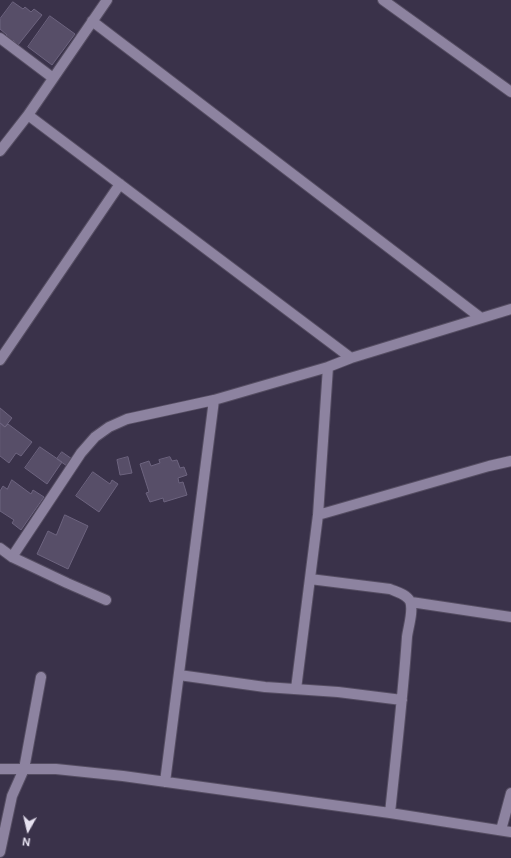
<!DOCTYPE html>
<html>
<head>
<meta charset="utf-8">
<style>
  body { margin:0 }
  #map { position:relative; width:511px; height:858px; overflow:hidden; background:#3a324a; font-family:"DM Sans",sans-serif }
  canvas { display:block }
  .north { position:absolute; left:8px; top:810px; width:40px; height:40px; -webkit-text-stroke:3px #3a324a; paint-order:stroke; rotate:188deg; font-size:11px; font-weight:700; line-height:16px; text-align:center; color:#e6e1f0 }
  .north::after { content:''; display:block; margin:auto; width:14px; height:18px; background:#e6e1f0; clip-path:polygon(50% 0,100% 100%,50% 72%,0 100%) }
</style>
</head>
<body>
<div id="map">
<canvas width="511" height="858"></canvas>
<div class="north">N</div>
</div>
<script>
const ctx = document.querySelector('canvas').getContext('2d');
ctx.lineJoin = 'round';
function fill(path, color) {
  ctx.fillStyle = color;
  ctx.fill(path, 'evenodd');
}
function stroke(path, color, width, dash) {
  ctx.strokeStyle = color;
  ctx.lineWidth = width;
  ctx.lineCap = dash ? 'butt' : 'round';
  ctx.setLineDash(dash || []);
  ctx.stroke(path);
}
const building = new Path2D(`
  M 13,2 L 23,9 L 25,7 L 31,12 L 34,9 L 42,15 L 18,45 L 13,40 L 10,44 L 4,39 L 7,35 L 0,29 L 0,19 Z
  M 50,16 L 75,34 L 52,65 L 28,47 Z
  M 0,408 L 12,418 L 5,427 L 0,423 Z
  M 0,423 L 5,427 L 8,424 L 32,442 L 21,456 L 16,453 L 9,463 L 0,456 Z
  M 40,447 L 62,462 L 47,484 L 25,468 Z
  M 62,452 L 72,459 L 67,466 L 57,459 Z
  M 128,457 L 132,473 L 120,475 L 117,460 Z
  M 170,457 L 172,461 L 177,460 L 180,468 L 184,467 L 187,475 L 178,478 L 179,483 L 183,482 L 187,495 L 164,502 L 163,498 L 150,502 L 146,493 L 149,492 L 140,464 L 149,461 L 151,466 L 160,463 L 159,460 Z
  M 93,472 L 110,484 L 112,480 L 118,484 L 99,512 L 76,496 Z
  M 12,480 L 31,494 L 33,490 L 44,497 L 21,530 L 12,523 L 14,520 L 0,511 L 0,491 L 3,486 L 7,489 Z
  M 65,515 L 88,526 L 68,569 L 37,554 L 48,531 L 56,535 Z`);
const minor = new Path2D(`
  M 383,0 L 511,92
  M 92,21 L 481,318
  M 0,38 L 53,78
  M 28,115 L 351,358
  M 0,151 L 28,115 L 107,0
  M 0,360 L 120,184
  M 318,515 L 489,466 L 511,461
  M 0,548 L 12,557 L 67,583 L 106,600
  M 12,557 L 81,453 L 95,437 L 109,427 L 127,419 L 214,400 L 328,367 L 351,358 L 511,309
  M 310,579 L 390,589 C 397,592 406,594 410,601 C 414,610 408,628 407,637 C 403,696 396,755 390,813
  M 411,602 L 511,617
  M 179,675 L 265,687 L 338,692 L 402,700
  M 296,689 L 318,515 L 328,367
  M 0,769 L 56,769 L 123,776 L 390,813 L 511,832
  M 165,782 L 214,400
  M 501,830 L 511,793
  M 0,852 L 12,796 L 24,769 L 41,677`);
fill(building, '#574e68');
stroke(building, '#6d647f', 1);
stroke(minor, '#554d62', 12);
stroke(minor, '#8d83a0', 10);
</script>
</body>
</html>
